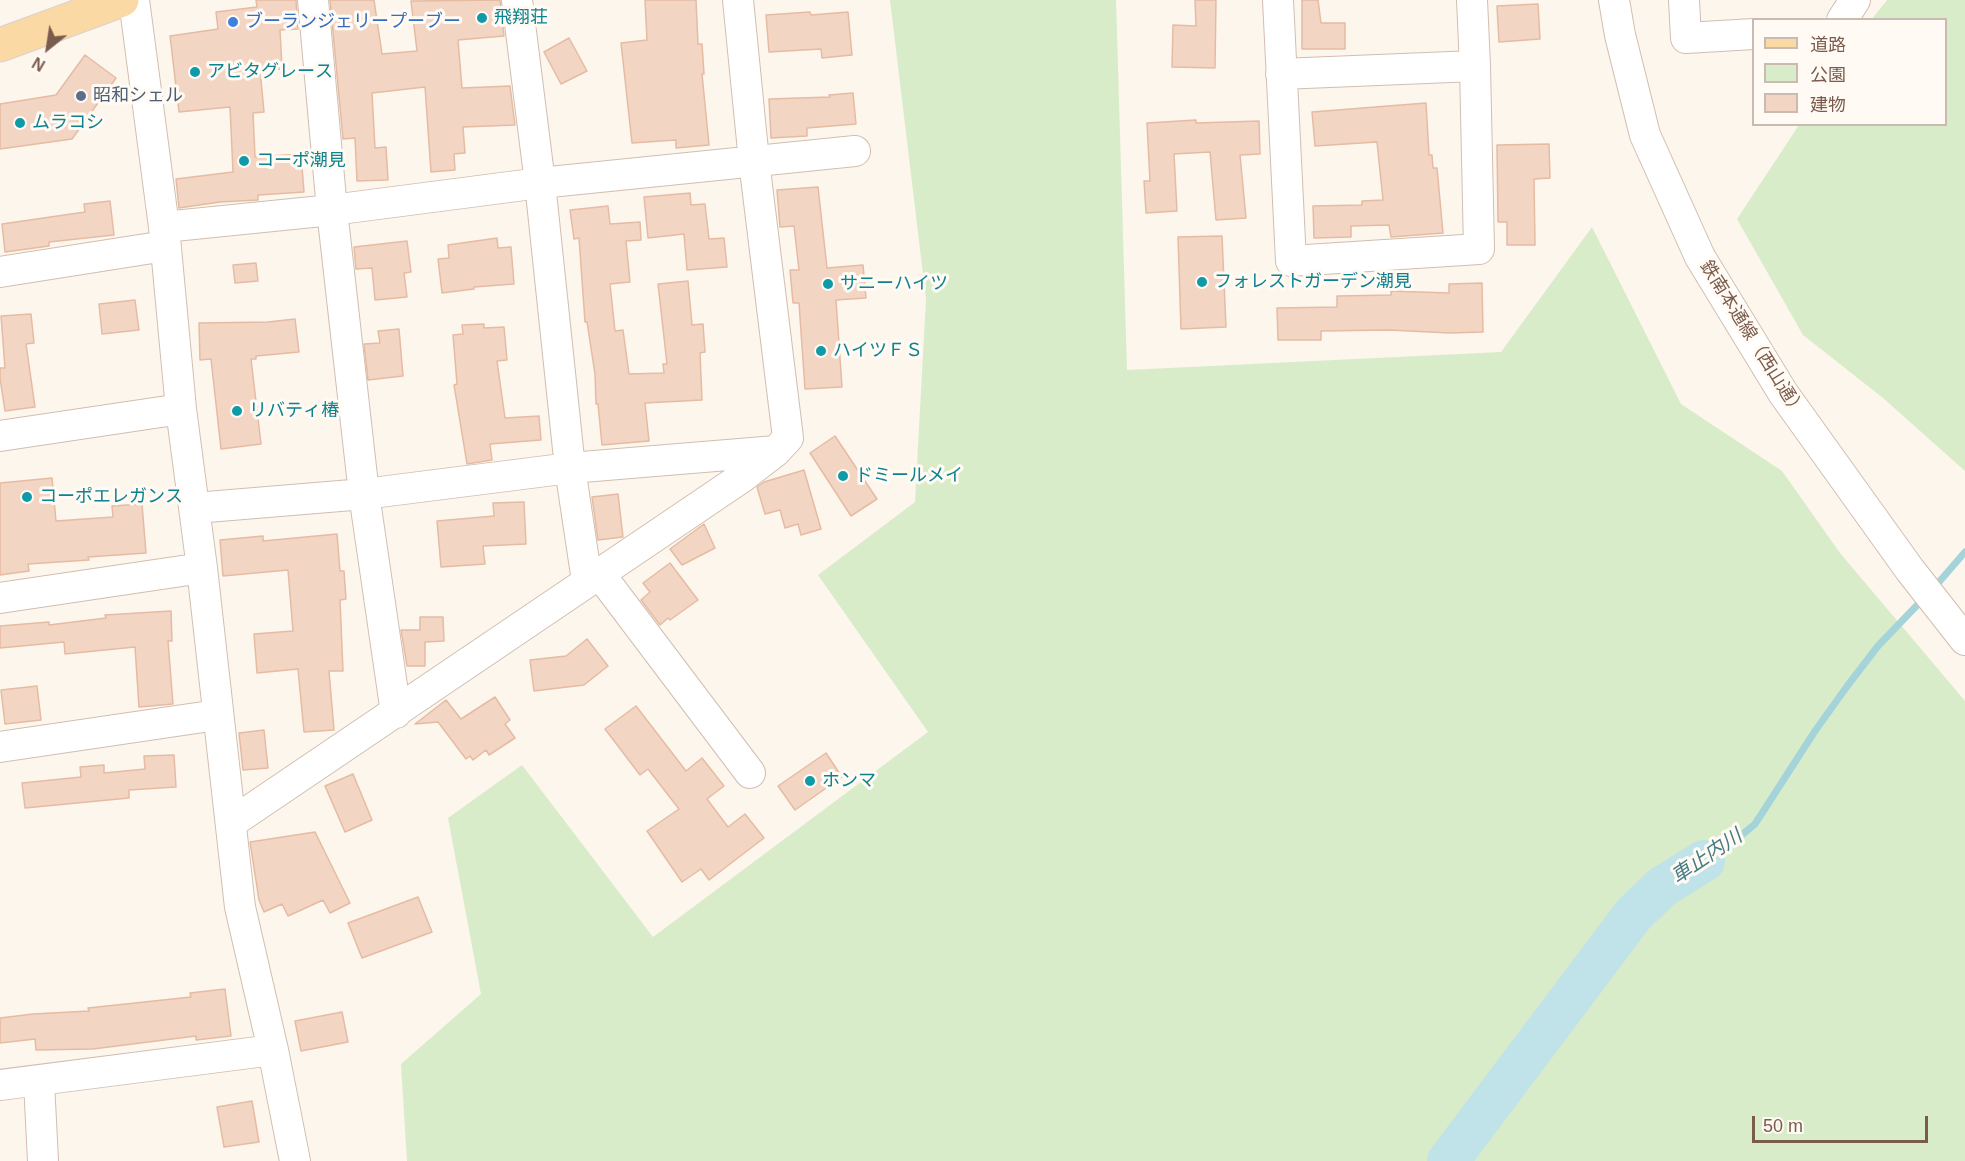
<!DOCTYPE html>
<html>
<head>
<meta charset="utf-8">
<style>
  body { margin:0 }
  #map { position:relative; width:1965px; height:1161px; overflow:hidden; background:#fdf6ec; font-family:Arial,"Noto Sans JP",sans-serif }
  canvas { display:block }
  .legend { position:absolute; left:1752px; top:18px; width:195px; height:108px; box-sizing:border-box; background:#fffaf3; border:2px solid #cabbb1; margin:0; padding:8px 10px; list-style:none; font-size:18px; color:#7a5c4d }
  .legend li { display:flex; align-items:center; gap:12px; height:30px }
  .legend b { width:30px; border:2px solid #cabbb1 }
  .north { position:absolute; left:18px; top:18px; width:60px; height:60px; -webkit-text-stroke:4px #fffaf3; paint-order:stroke; rotate:210deg; font-size:16px; font-weight:700; line-height:24px; text-align:center; color:#7a5c4d }
  .north::after { content:''; display:block; margin:auto; width:21px; height:27px; background:#7a5c4d; clip-path:polygon(50% 0,100% 100%,50% 72%,0 100%) }
  .scale { position:absolute; left:1752px; top:1116px; width:176px; height:27px; box-sizing:border-box; border:3px solid #7a5c4d; border-top:0; padding-left:8px; font-size:18px; line-height:21px; white-space:nowrap; color:#7a5c4d; -webkit-text-stroke:4px #fffaf3; paint-order:stroke }
</style>
</head>
<body>
<div id="map">
<canvas width="1965" height="1161"></canvas>
<ul class="legend">
<li><b style="height:8px;background:#fbd9a5"></b>道路</li>
<li><b style="height:16px;background:#d8ecc9"></b>公園</li>
<li><b style="height:16px;background:#f3d5c3"></b>建物</li>
</ul>
<div class="north">N</div>
<div class="scale">50 m</div>
</div>
<script>
const ctx = document.querySelector('canvas').getContext('2d');
ctx.lineJoin = 'round';
function fill(path, color) {
  ctx.fillStyle = color;
  ctx.fill(path, 'evenodd');
}
function stroke(path, color, width, dash) {
  ctx.strokeStyle = color;
  ctx.lineWidth = width;
  ctx.lineCap = dash ? 'butt' : 'round';
  ctx.setLineDash(dash || []);
  ctx.stroke(path);
}
function drawText(font, color, halo, rows, align = 'center') {
  ctx.font = font + ' Arial,"Noto Sans JP",sans-serif';
  ctx.lineWidth = 6;
  ctx.setLineDash([]);
  ctx.textBaseline = 'middle';
  ctx.strokeStyle = halo;
  ctx.fillStyle = color;
  for (const [text, x, y, turn = 0] of rows) {
    ctx.save();
    ctx.translate(x, y);
    ctx.rotate((+turn || 0) * Math.PI / 180);
    ctx.textAlign = isNaN(turn) ? turn : align;
    if (halo) ctx.strokeText(text, 0, 0);
    ctx.fillText(text, 0, 0);
    ctx.restore();
  }
}
const green = new Path2D(`
  M 890,0 L 1116,0 L 1127,370 L 1501,352 L 1592,227 L 1681,404 L 1782,471 L 1840,553 L 1965,701 L 1965,1161 L 407,1161 L 401,1064 L 481,994 L 448,818 L 522,765 L 653,937 L 928,732 L 818,575 L 915,502 L 926,299 Z
  M 1887,0 L 1965,0 L 1965,471 L 1883,398 L 1803,335 L 1737,219 L 1799,125 L 1946,124 L 1946,20 L 1872,19 Z`);
const stream = new Path2D(`
  M 1933,589 L 1965,552
  M 1704,861 L 1731,844 L 1755,824 L 1815,731 L 1848,685 L 1878,646 L 1923,599`);
const river = new Path2D(`
  M 1448,1161 L 1633,915 L 1662,887 L 1704,861`);
const building = new Path2D(`
  M 256,0 L 296,0 L 298,29 L 280,30 L 282,69 L 260,70 L 264,112 L 253,113 L 255,157 L 301,154 L 304,192 L 258,195 L 258,200 L 220,202 L 179,208 L 176,179 L 233,172 L 230,107 L 179,112 L 170,36 L 218,29 L 216,12 L 257,7 Z
  M 330,0 L 374,0 L 382,54 L 417,51 L 411,1 L 500,0 L 504,36 L 458,40 L 462,88 L 510,86 L 515,125 L 463,127 L 465,153 L 454,154 L 455,170 L 431,172 L 425,87 L 372,93 L 375,148 L 386,147 L 388,180 L 357,181 L 355,138 L 343,139 Z
  M 645,0 L 696,0 L 698,44 L 702,44 L 704,74 L 702,74 L 709,145 L 676,148 L 676,140 L 632,143 L 621,43 L 647,40 Z
  M 1195,0 L 1216,0 L 1215,68 L 1172,67 L 1173,25 L 1196,26 Z
  M 1302,0 L 1318,0 L 1321,23 L 1345,23 L 1345,49 L 1302,49 Z
  M 1538,4 L 1540,39 L 1499,42 L 1497,6 Z
  M 810,12 L 811,15 L 848,12 L 852,55 L 822,58 L 821,49 L 769,52 L 766,15 Z
  M 569,38 L 587,71 L 561,84 L 544,52 Z
  M 85,55 L 116,78 L 72,139 L 0,149 L 0,104 L 56,95 Z
  M 853,93 L 856,124 L 807,128 L 807,136 L 771,138 L 769,99 L 830,97 L 829,95 Z
  M 1426,103 L 1429,155 L 1432,155 L 1433,168 L 1437,168 L 1443,233 L 1391,237 L 1389,225 L 1351,226 L 1351,237 L 1314,238 L 1313,206 L 1362,205 L 1362,201 L 1383,200 L 1377,142 L 1315,146 L 1312,112 Z
  M 1196,120 L 1196,123 L 1259,121 L 1260,154 L 1240,155 L 1246,218 L 1216,220 L 1210,152 L 1174,154 L 1177,211 L 1146,213 L 1144,181 L 1150,181 L 1147,123 Z
  M 1549,144 L 1550,178 L 1534,179 L 1535,245 L 1507,245 L 1507,222 L 1498,222 L 1497,145 Z
  M 818,187 L 827,268 L 863,265 L 866,298 L 836,300 L 842,387 L 805,389 L 799,303 L 793,303 L 790,270 L 799,270 L 794,226 L 780,227 L 777,190 Z
  M 690,193 L 691,205 L 705,204 L 709,239 L 724,238 L 727,267 L 687,270 L 684,234 L 648,238 L 644,197 Z
  M 110,201 L 114,235 L 49,242 L 49,246 L 5,252 L 2,224 L 85,212 L 84,204 Z
  M 608,206 L 610,224 L 640,222 L 641,240 L 626,241 L 630,282 L 610,284 L 615,331 L 623,330 L 629,374 L 664,373 L 663,364 L 667,364 L 658,284 L 688,281 L 692,325 L 703,324 L 705,352 L 700,353 L 702,400 L 645,403 L 649,441 L 602,445 L 598,404 L 596,404 L 595,374 L 587,322 L 585,322 L 579,238 L 574,239 L 570,210 Z
  M 1222,236 L 1226,327 L 1181,329 L 1178,237 Z
  M 497,238 L 498,248 L 511,247 L 514,284 L 474,287 L 474,289 L 442,293 L 438,259 L 449,258 L 448,245 Z
  M 407,241 L 411,272 L 404,273 L 407,297 L 375,300 L 372,268 L 356,269 L 354,247 Z
  M 256,263 L 258,281 L 235,283 L 233,265 Z
  M 1482,283 L 1483,332 L 1450,333 L 1389,330 L 1321,331 L 1321,340 L 1278,340 L 1277,308 L 1337,307 L 1337,296 L 1391,295 L 1391,291 L 1449,293 L 1449,284 Z
  M 135,300 L 139,330 L 102,334 L 99,304 Z
  M 31,314 L 34,343 L 26,344 L 35,407 L 5,411 L 0,378 L 0,368 L 5,368 L 1,316 Z
  M 295,319 L 299,352 L 256,356 L 256,359 L 251,359 L 261,444 L 221,449 L 211,359 L 200,360 L 199,323 L 268,322 Z
  M 484,324 L 484,328 L 504,327 L 507,360 L 497,361 L 505,418 L 539,416 L 541,440 L 490,444 L 492,460 L 467,464 L 454,385 L 457,384 L 453,335 L 463,334 L 462,325 Z
  M 399,329 L 403,376 L 368,380 L 364,344 L 380,343 L 378,331 Z
  M 835,436 L 877,499 L 851,516 L 810,453 Z
  M 804,470 L 821,529 L 801,535 L 798,524 L 785,528 L 780,510 L 765,514 L 757,487 L 764,482 Z
  M 52,478 L 56,521 L 113,517 L 112,506 L 142,504 L 146,553 L 88,557 L 89,560 L 28,564 L 29,571 L 0,575 L 0,483 Z
  M 618,494 L 623,537 L 598,540 L 592,497 Z
  M 524,502 L 526,544 L 483,546 L 485,564 L 441,567 L 437,521 L 494,516 L 493,503 Z
  M 704,524 L 715,548 L 682,565 L 670,549 Z
  M 337,534 L 340,571 L 344,571 L 346,599 L 340,600 L 343,671 L 329,671 L 334,730 L 304,732 L 298,669 L 257,673 L 254,634 L 293,631 L 288,570 L 223,576 L 220,540 L 263,536 L 263,541 Z
  M 670,563 L 698,600 L 670,620 L 668,618 L 660,625 L 641,600 L 650,592 L 643,583 Z
  M 171,611 L 172,641 L 168,641 L 173,704 L 139,707 L 135,647 L 65,654 L 64,642 L 0,648 L 0,626 L 49,622 L 49,625 L 106,618 L 105,615 Z
  M 420,617 L 443,617 L 444,641 L 425,642 L 425,666 L 407,666 L 401,630 L 420,630 Z
  M 587,639 L 608,666 L 584,685 L 534,691 L 530,660 L 566,656 Z
  M 37,686 L 41,720 L 5,724 L 1,690 Z
  M 495,697 L 510,720 L 505,724 L 515,738 L 489,755 L 486,750 L 473,760 L 470,756 L 466,759 L 438,722 L 415,724 L 446,700 L 461,719 Z
  M 636,706 L 686,771 L 702,758 L 724,786 L 707,799 L 728,827 L 745,814 L 764,838 L 709,880 L 701,869 L 682,882 L 647,831 L 679,809 L 648,769 L 640,775 L 605,729 Z
  M 264,730 L 268,768 L 243,770 L 239,733 Z
  M 826,753 L 842,777 L 795,810 L 778,786 Z
  M 174,755 L 176,787 L 129,790 L 129,798 L 25,808 L 22,783 L 81,777 L 80,767 L 104,765 L 104,773 L 145,769 L 144,756 Z
  M 353,774 L 372,820 L 345,832 L 325,786 Z
  M 315,832 L 350,903 L 330,913 L 323,900 L 288,916 L 282,904 L 264,912 L 259,900 L 250,842 Z
  M 418,897 L 432,932 L 362,958 L 348,923 Z
  M 225,989 L 231,1036 L 196,1040 L 196,1036 L 93,1049 L 36,1050 L 35,1039 L 0,1043 L 0,1018 L 33,1014 L 89,1011 L 88,1008 L 191,997 L 190,993 Z
  M 342,1012 L 348,1042 L 301,1051 L 295,1021 Z
  M 252,1101 L 259,1142 L 224,1147 L 217,1107 Z`);
const minor = new Path2D(`
  M 134,0 L 164,227 L 181,409 L 202,568 L 240,907 L 273,1050 L 295,1161
  M 313,0 L 332,210 L 364,494 L 396,713
  M 517,0 L 540,183 L 570,468 L 587,581
  M 1278,0 L 1291,261 L 1479,249 L 1475,66
  M 1614,0 L 1620,35 L 1645,135 L 1700,257 L 1783,393 L 1910,570 L 1965,640
  M 1684,0 L 1686,38 L 1754,34
  M 1842,20 L 1855,0
  M 1281,74 L 1475,66 L 1472,0
  M 164,227 L 332,210 L 540,183 L 855,151
  M 0,272 L 165,246
  M 0,436 L 181,409
  M 195,508 L 364,494 L 570,468 L 776,451
  M 599,573 L 750,773
  M 0,598 L 202,568
  M 0,747 L 217,715
  M 231,823 L 741,478 L 776,451 L 788,438 L 754,161 L 738,0
  M 39,1082 L 43,1161
  M 0,1085 L 273,1050`);
const major = new Path2D(`
  M 0,45 L 122,0`);
const markers = [
  [482,18,6,"#0f9aa8"],
  [233,22,6,"#3f7fe0"],
  [195,72,6,"#0f9aa8"],
  [81,96,6,"#5c6f8a"],
  [20,123,6,"#0f9aa8"],
  [244,161,6,"#0f9aa8"],
  [1202,282,6,"#0f9aa8"],
  [828,284,6,"#0f9aa8"],
  [821,351,6,"#0f9aa8"],
  [237,411,6,"#0f9aa8"],
  [843,476,6,"#0f9aa8"],
  [27,497,6,"#0f9aa8"],
  [810,781,6,"#0f9aa8"]
];
const cultureNames = [
  ["飛翔荘",494,18],
  ["アビタグレース",207,72],
  ["ムラコシ",32,123],
  ["コーポ潮見",256,161],
  ["フォレストガーデン潮見",1214,282],
  ["サニーハイツ",840,284],
  ["ハイツＦＳ",833,351],
  ["リバティ椿",249,411],
  ["ドミールメイ",855,476],
  ["コーポエレガンス",39,497],
  ["ホンマ",822,781]
];
const shopNames = [
  ["ブーランジェリープーブー",245,22]
];
const serviceNames = [
  ["昭和シェル",93,96]
];
const streetNames = [
  ["鉄南本通線（西山通）",1752,339,58]
];
const waterNames = [
  ["車止内川",1707,857,-34]
];
fill(green, '#d8ecc9');
stroke(stream, '#a5d3da', 7);
stroke(river, '#bfe3e8', 42);
fill(building, '#f3d5c3');
stroke(building, '#e6bba3', 1.5);
stroke(minor, '#d1beb0', 32);
stroke(major, '#dad1cd', 35);
stroke(minor, '#fff', 30);
stroke(major, '#fbd9a5', 33);
for (const [x, y, r, color] of markers) {
  const dot = new Path2D();
  dot.arc(x, y, r, 0, 2 * Math.PI);
  ctx.fillStyle = color;
  ctx.fill(dot);
  stroke(dot, '#fffaf3', 2);
}
drawText('18px', '#0d838f', '#fffaf3', cultureNames, 'left');
drawText('18px', '#366cbe', '#fffaf3', shopNames, 'left');
drawText('18px', '#4e5e75', '#fffaf3', serviceNames, 'left');
drawText('18px', '#7a5c4d', '#fffaf3', streetNames);
drawText('italic 20px', '#437c86', '#fffaf3', waterNames);
</script>
</body>
</html>
